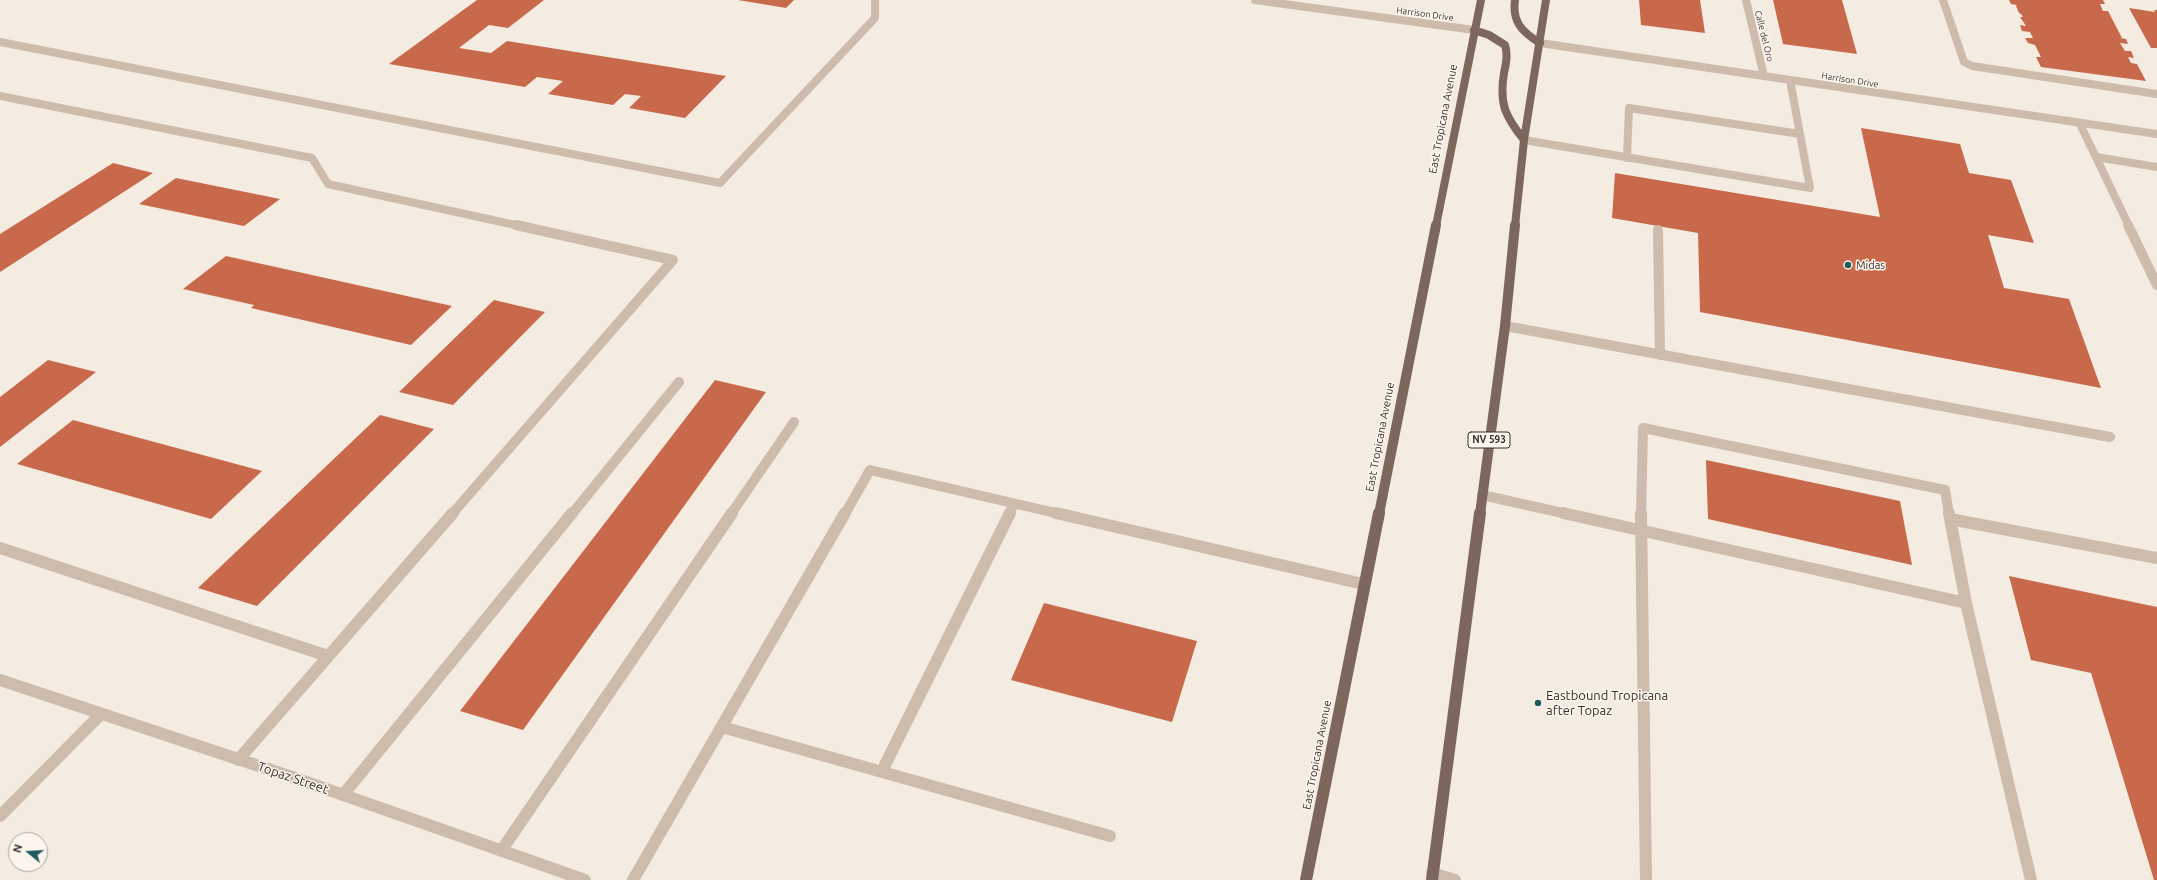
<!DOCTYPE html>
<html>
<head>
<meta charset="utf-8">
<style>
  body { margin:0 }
  #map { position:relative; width:2157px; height:880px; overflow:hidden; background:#f4ebe1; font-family:Ubuntu,sans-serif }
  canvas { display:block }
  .north { position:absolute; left:8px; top:832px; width:40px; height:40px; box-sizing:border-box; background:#fbf5ee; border:1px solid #aea6a0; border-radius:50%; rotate:288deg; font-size:11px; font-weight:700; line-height:16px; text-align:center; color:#3b302b }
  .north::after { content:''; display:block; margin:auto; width:14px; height:18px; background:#1f5a5e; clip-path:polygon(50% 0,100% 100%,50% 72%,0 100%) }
</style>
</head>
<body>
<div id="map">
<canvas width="2157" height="880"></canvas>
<div class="north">N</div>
</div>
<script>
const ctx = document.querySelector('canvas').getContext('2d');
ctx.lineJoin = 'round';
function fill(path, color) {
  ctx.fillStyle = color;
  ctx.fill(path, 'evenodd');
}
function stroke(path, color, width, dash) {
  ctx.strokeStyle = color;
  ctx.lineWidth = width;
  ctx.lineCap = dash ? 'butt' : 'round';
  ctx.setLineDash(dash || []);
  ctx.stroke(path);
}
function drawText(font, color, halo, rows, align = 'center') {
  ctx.font = font + ' Ubuntu,sans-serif';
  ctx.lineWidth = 3;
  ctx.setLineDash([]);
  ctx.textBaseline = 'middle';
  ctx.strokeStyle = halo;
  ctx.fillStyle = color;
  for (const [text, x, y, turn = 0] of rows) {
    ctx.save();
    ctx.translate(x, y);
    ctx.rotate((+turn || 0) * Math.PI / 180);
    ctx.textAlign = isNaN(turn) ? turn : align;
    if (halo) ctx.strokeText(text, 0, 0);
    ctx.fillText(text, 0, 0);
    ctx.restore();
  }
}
const building = new Path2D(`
  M 477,0 L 544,0 L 508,28 L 489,25 L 459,48 L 491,53 L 507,41 L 726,76 L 685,118 L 629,108 L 641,96 L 625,94 L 613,105 L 548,94 L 563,81 L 537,77 L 525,87 L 389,64 Z
  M 738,0 L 794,0 L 786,8 Z
  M 1639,0 L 1700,0 L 1705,33 L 1641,25 Z
  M 1773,0 L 1842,0 L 1857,54 L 1783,44 Z
  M 2009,0 L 2103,0 L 2105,4 L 2100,4 L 2103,11 L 2108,11 L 2122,38 L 2119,38 L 2126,39 L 2128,44 L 2120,43 L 2125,51 L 2131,51 L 2134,58 L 2128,57 L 2131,63 L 2137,64 L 2146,81 L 2041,67 L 2036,57 L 2041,57 L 2035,45 L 2028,43 L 2025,38 L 2033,38 L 2030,32 L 2022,31 L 2020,25 L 2026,26 L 2020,17 L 2023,17 L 2021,14 L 2019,13 L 2016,6 L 2017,5 L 2011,4 Z
  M 2129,8 L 2155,12 L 2154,10 L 2157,10 L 2157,48 L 2151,48 Z
  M 1861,128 L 1960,144 L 1969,173 L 2011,180 L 2034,243 L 1988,235 L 2004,288 L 2069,299 L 2101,388 L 1700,312 L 1698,233 L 1612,218 L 1615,173 L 1880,217 Z
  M 113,163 L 153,173 L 0,272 L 0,234 Z
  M 176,178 L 280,199 L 244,226 L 139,204 Z
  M 226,256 L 452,306 L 411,345 L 251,308 L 254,305 L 183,289 Z
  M 494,300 L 545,312 L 453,405 L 399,392 Z
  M 48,360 L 96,372 L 0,447 L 0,397 Z
  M 715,380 L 766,392 L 523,730 L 460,711 Z
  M 380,415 L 434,429 L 257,606 L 198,588 Z
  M 73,420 L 262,471 L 211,519 L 17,464 Z
  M 1706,460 L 1900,501 L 1912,565 L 1708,519 Z
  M 2009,576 L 2157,607 L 2157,880 L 2154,880 L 2091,673 L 2031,660 Z
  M 1044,603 L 1197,641 L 1172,722 L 1011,680 Z`);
const minorFar2 = new Path2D(`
  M 1255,0 L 1474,30
  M 1746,0 L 1764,76
  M 1943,0 L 1964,62 L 1972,66 L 2157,94
  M 0,42 L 720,183 L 875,18 L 875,0
  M 1540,43 L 2157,134
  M 0,96 L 312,158 L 328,184 L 520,226
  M 2080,124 L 2129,226
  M 1524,140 L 1810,188 L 1790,80
  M 2096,157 L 2157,167
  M 1627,158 L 1629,108 L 1800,134`);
const minorFar1 = new Path2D(`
  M 2128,225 L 2157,285
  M 1658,230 L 1660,355
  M 1505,326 L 2110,437
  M 1482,495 L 1567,514
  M 452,514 L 673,260 L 516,225
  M 572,514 L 679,382
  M 731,514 L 794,422
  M 845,514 L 870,470 L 1060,514
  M 1009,514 L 1014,504
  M 1641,514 L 1643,428 L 1945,490 L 1949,514`);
const minor = new Path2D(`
  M 1056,513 L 1363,584
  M 1563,513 L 1966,603 L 2031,880
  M 1641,513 L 1646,880
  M 1949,513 L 1966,603
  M 1950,519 L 2157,558
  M 0,548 L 328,656
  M 0,680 L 295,778 L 585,880
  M 722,727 L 1110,836
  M 238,760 L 453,513
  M 882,771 L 1010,513
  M 343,795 L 572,513
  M 0,816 L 101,714
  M 501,851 L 732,513
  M 1432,873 L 1455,880
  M 633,880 L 845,513`);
const majorFar2 = new Path2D(`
  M 1515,0 C 1512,22 1522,32 1540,43
  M 1474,30 L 1489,35 L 1505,45 C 1508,55 1506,64 1504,73 C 1499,104 1505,116 1524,140
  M 1436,226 L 1481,0
  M 1515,226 L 1524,140 L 1546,0`);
const majorFar1 = new Path2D(`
  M 1379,514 L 1436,225
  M 1480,514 L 1505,326 L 1515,225`);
const major = new Path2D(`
  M 1306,880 L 1379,513
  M 1432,880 L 1480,513`);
const markers = [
  [1848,265,4,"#1f5a5e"],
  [1538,703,4,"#1f5a5e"]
];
const farStreetnames = [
  ["Harrison Drive",1425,14,8],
  ["Calle del Oro",1764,36,76],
  ["Harrison Drive",1850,80,9]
];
const shields = [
  [1489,440,42]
];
const shieldNames = [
  ["NV 593",1489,440]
];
const streetNames = [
  ["East Tropicana Avenue",1443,119,-79],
  ["East Tropicana Avenue",1380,437,-79],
  ["East Tropicana Avenue",1317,755,-79]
];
const poiNames = [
  ["Midas",1856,265]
];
const nearPoinames = [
  ["Eastbound Tropicana",1546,696],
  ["after Topaz",1546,711]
];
const nearStreetnames = [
  ["Topaz Street",293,778,19]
];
fill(building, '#c8694b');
stroke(minorFar2, '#cdbbac', 8);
stroke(minorFar1, '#cdbbac', 10);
stroke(minor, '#cdbbac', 12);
stroke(majorFar2, '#7d675c', 8);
stroke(majorFar1, '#7d675c', 10);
stroke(major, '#7d675c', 12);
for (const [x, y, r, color] of markers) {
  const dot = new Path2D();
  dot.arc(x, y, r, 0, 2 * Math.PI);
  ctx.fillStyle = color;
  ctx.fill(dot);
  stroke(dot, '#fbf5ee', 1.5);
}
drawText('9px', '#3b302b', '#fbf5ee', farStreetnames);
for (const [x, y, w] of shields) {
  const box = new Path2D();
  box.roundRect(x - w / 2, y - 8, w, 16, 3);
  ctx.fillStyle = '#fbf5ee';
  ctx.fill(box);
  stroke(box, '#3b302b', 1);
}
drawText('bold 10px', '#3b302b', null, shieldNames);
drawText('11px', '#3b302b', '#fbf5ee', streetNames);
drawText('11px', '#3b302b', '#fbf5ee', poiNames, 'left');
drawText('13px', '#3b302b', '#fbf5ee', nearPoinames, 'left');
drawText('13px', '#3b302b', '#fbf5ee', nearStreetnames);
</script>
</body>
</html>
